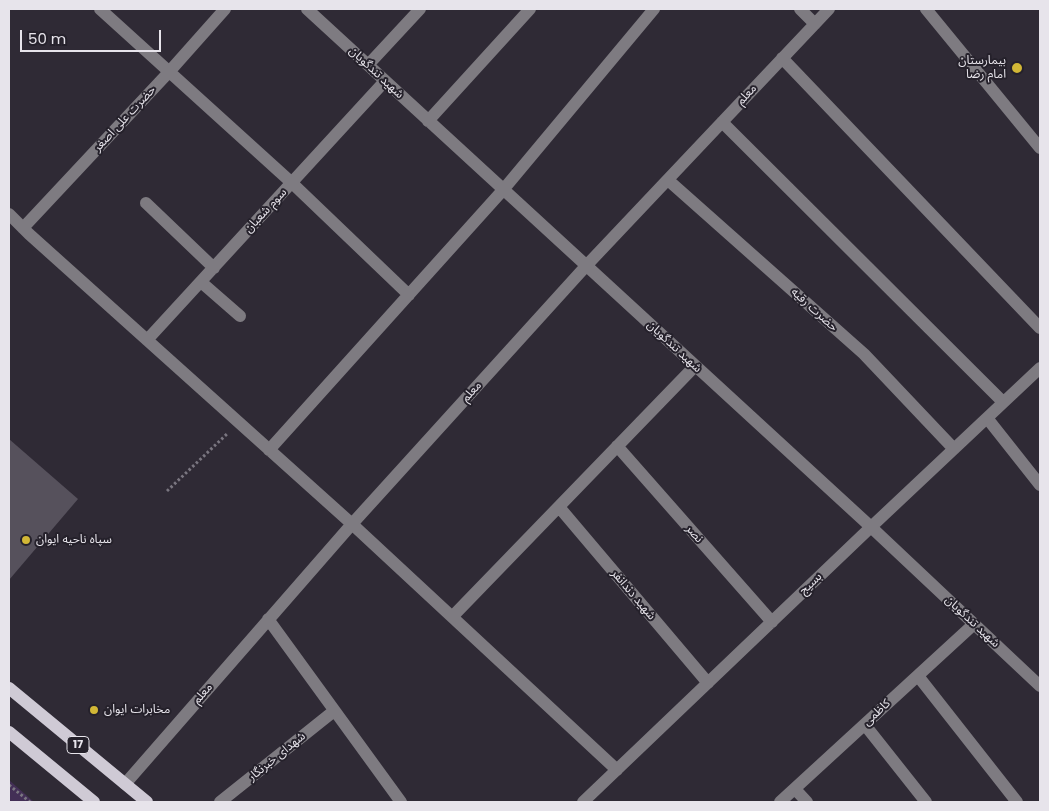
<!DOCTYPE html>
<html>
<head>
<meta charset="utf-8">
<style>
  body { margin:0 }
  #map { position:relative; width:1049px; height:811px; overflow:hidden; background:#2f2a35; font-family:Poppins,sans-serif }
  canvas { display:block }
  .frame { position:absolute; inset:0; border:10px solid #e7e4eb; pointer-events:none }
  .scale { position:absolute; left:20px; top:30px; width:141px; height:22px; box-sizing:border-box; border:2px solid #e7e4eb; border-top:0; padding-left:6px; font-size:15px; line-height:18px; white-space:nowrap; color:#e7e4eb; -webkit-text-stroke:4px #25212b; paint-order:stroke }
</style>
</head>
<body>
<div id="map">
<canvas width="1049" height="811"></canvas>
<div class="frame"></div>
<div class="scale">50 m</div>
</div>
<script>
const ctx = document.querySelector('canvas').getContext('2d');
ctx.lineJoin = 'round';
function fill(path, color) {
  ctx.fillStyle = color;
  ctx.fill(path, 'evenodd');
}
function stroke(path, color, width, dash) {
  ctx.strokeStyle = color;
  ctx.lineWidth = width;
  ctx.lineCap = dash ? 'butt' : 'round';
  ctx.setLineDash(dash || []);
  ctx.stroke(path);
}
function drawText(font, color, halo, rows, align = 'center') {
  ctx.font = font + ' Poppins,"Noto Sans Arabic",sans-serif';
  ctx.lineWidth = 4;
  ctx.setLineDash([]);
  ctx.textBaseline = 'middle';
  ctx.strokeStyle = halo;
  ctx.fillStyle = color;
  for (const [text, x, y, turn = 0] of rows) {
    ctx.save();
    ctx.translate(x, y);
    ctx.rotate((+turn || 0) * Math.PI / 180);
    ctx.textAlign = isNaN(turn) ? turn : align;
    if (halo) ctx.strokeText(text, 0, 0);
    ctx.fillText(text, 0, 0);
    ctx.restore();
  }
}
const green = new Path2D(`
  M 9,780 L 34,802 L 9,802 Z`);
const building = new Path2D(`
  M 9,439 L 78,499 L 9,580 Z`);
const path = new Path2D(`
  M 167,491 L 228,433
  M 9,785 L 30,802`);
const minor = new Path2D(`
  M 100,9 L 292,183 L 409,295
  M 307,9 L 871,527 L 1040,686
  M 800,9 L 815,24
  M 926,9 L 1040,148
  M 782,58 L 1040,328
  M 368,65 L 420,9
  M 428,121 L 530,9
  M 722,122 L 1003,402
  M 668,180 L 864,354 L 954,449
  M 146,203 L 214,268
  M 9,214 L 29,234 L 352,524 L 617,770
  M 23,228 L 169,72 L 225,9
  M 201,282 L 240,316
  M 147,340 L 385,81
  M 987,418 L 1040,485
  M 617,446 L 772,622
  M 269,450 L 503,190 L 654,9
  M 559,507 L 708,683
  M 452,617 L 695,366
  M 268,619 L 401,802
  M 918,676 L 1017,802
  M 865,725 L 926,802
  M 125,784 L 352,524 L 586,266 L 829,9
  M 795,789 L 807,802
  M 220,802 L 334,711
  M 583,802 L 871,527 L 1040,368
  M 780,802 L 974,624`);
const major = new Path2D(`
  M 9,688 L 147,802
  M 9,732 L 94,802`);
const markers = [
  [1017,68,6,"#d2b736"],
  [26,540,5,"#d2b736"],
  [94,710,5,"#d2b736"]
];
const shields = [
  [78,745,22]
];
const shieldNames = [
  ["17",78,745]
];
const poiNames = [
  ["بیمارستان",1006,61,"right"],
  ["امام رضا",1006,75,"right"],
  ["سپاه ناحیه ایوان",36,540],
  ["مخابرات ایوان",104,710]
];
const streetNames = [
  ["شهید تندگویان",376,73,43],
  ["معلم",747,95,-47],
  ["حضرت علی اصغر",125,119,-47],
  ["سوم شعبان",266,211,-47],
  ["حضرت رقیه",814,310,42],
  ["شهید تندگویان",674,347,43],
  ["معلم",472,392,-48],
  ["نصر",694,534,49],
  ["بسیج",811,584,-44],
  ["شهید دندانفر",633,595,50],
  ["شهید تندگویان",972,622,43],
  ["معلم",203,694,-49],
  ["کاظمی",877,713,-43],
  ["شهدای خبرنگار",277,757,-39]
];
fill(green, '#432f56');
fill(building, '#56515c');
stroke(path, '#7a7680', 3, [2.5, 2.5]);
stroke(minor, '#7e7b81', 12);
stroke(major, '#cfcad5', 12);
for (const [x, y, r, color] of markers) {
  const dot = new Path2D();
  dot.arc(x, y, r, 0, 2 * Math.PI);
  ctx.fillStyle = color;
  ctx.fill(dot);
  stroke(dot, '#25212b', 2);
}
for (const [x, y, w] of shields) {
  const box = new Path2D();
  box.roundRect(x - w / 2, y - 8.5, w, 17, 4);
  ctx.fillStyle = '#25212b';
  ctx.fill(box);
  stroke(box, '#e7e4eb', 1);
}
drawText('bold 11px', '#e7e4eb', null, shieldNames);
drawText('12px', '#e7e4eb', '#25212b', poiNames, 'left');
drawText('12px', '#e7e4eb', '#25212b', streetNames);
</script>
</body>
</html>
